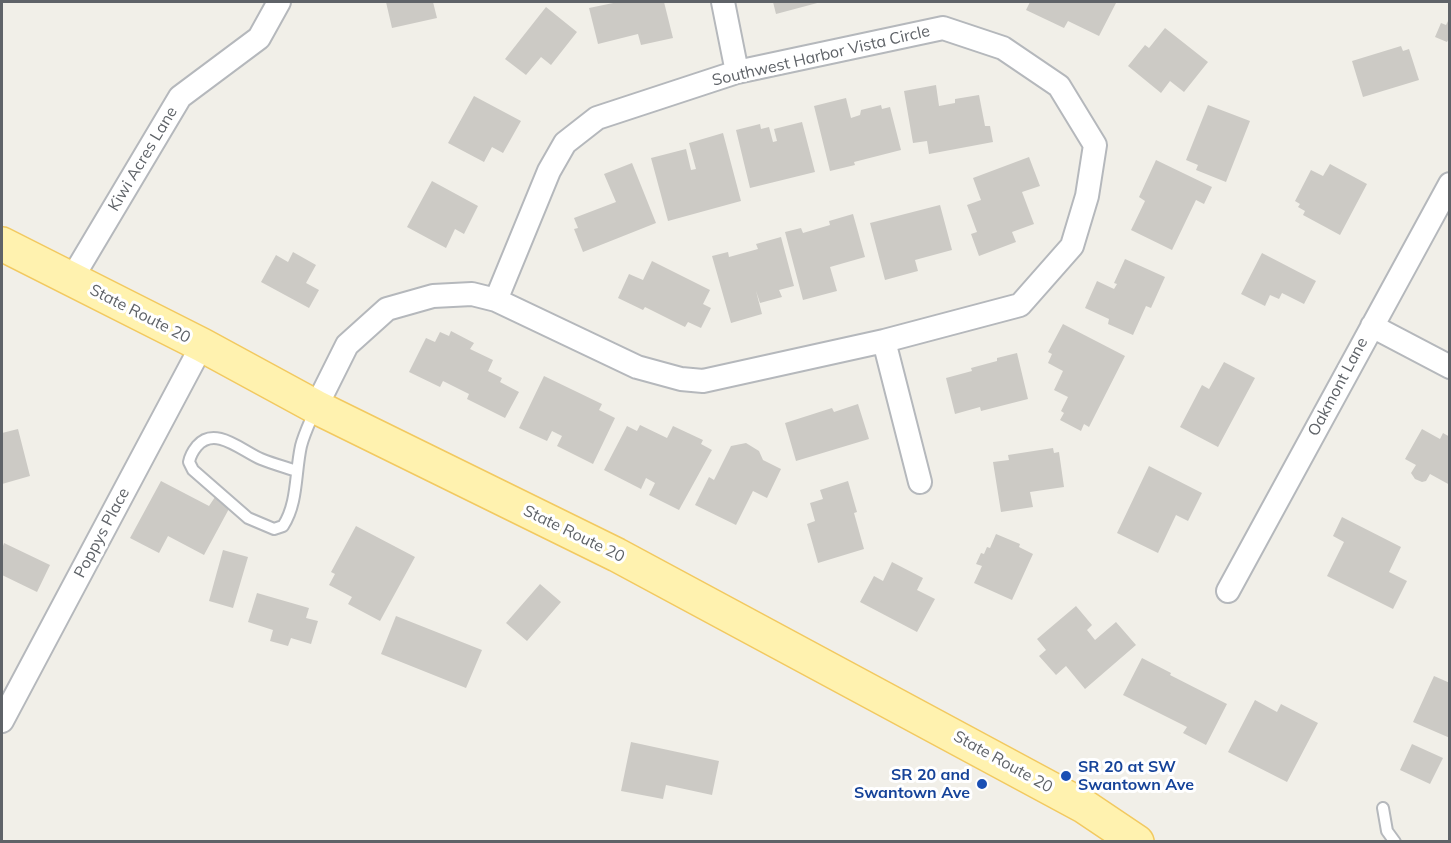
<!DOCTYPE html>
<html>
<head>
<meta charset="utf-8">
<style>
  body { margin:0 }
  #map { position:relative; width:1451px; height:843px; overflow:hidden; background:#f1efe8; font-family:Mulish,sans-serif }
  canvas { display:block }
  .frame { position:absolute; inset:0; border:3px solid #5f6368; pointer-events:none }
</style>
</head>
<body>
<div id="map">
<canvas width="1451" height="843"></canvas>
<div class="frame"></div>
</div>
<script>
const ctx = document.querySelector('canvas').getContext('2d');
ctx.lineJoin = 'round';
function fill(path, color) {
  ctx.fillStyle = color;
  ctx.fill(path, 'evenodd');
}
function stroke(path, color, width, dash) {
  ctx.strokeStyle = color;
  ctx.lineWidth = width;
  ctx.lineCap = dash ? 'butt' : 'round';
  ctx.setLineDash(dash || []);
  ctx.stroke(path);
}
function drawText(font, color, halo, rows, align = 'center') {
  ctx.font = font + ' Mulish,sans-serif';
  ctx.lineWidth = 6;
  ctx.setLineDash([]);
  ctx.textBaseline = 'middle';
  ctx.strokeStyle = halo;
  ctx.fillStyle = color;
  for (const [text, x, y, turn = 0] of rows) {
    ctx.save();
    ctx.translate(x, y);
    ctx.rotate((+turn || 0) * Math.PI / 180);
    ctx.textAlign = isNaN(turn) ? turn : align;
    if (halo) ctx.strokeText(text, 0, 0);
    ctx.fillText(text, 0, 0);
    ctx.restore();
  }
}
const building = new Path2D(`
  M 386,2 L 433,2 L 437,18 L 392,28 Z
  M 618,2 L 664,2 L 673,38 L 641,45 L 638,34 L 598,44 L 589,8 Z
  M 773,2 L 821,2 L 776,14 Z
  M 1030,2 L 1112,2 L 1116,3 L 1099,36 L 1068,21 L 1064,28 L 1026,10 Z
  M 546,7 L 577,32 L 551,65 L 541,57 L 526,75 L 505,59 Z
  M 1450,17 L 1450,36 L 1447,42 L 1435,37 L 1441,23 L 1446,25 Z
  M 1165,28 L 1208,62 L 1184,92 L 1170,81 L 1161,93 L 1128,66 L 1145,45 L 1149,48 Z
  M 1401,46 L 1403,51 L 1409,49 L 1419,80 L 1363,97 L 1352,61 Z
  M 936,85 L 939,106 L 955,103 L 955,99 L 979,95 L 985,126 L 990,126 L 993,142 L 929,154 L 927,141 L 913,143 L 904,91 Z
  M 474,96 L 521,121 L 503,153 L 492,147 L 484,162 L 448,143 Z
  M 846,98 L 851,118 L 860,115 L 861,110 L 881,105 L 882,109 L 890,107 L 901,150 L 854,162 L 855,165 L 830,171 L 814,106 Z
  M 1208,105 L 1250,121 L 1226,182 L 1196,170 L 1198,165 L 1186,160 Z
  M 802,122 L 815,172 L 750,188 L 736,130 L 760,124 L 761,129 L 769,127 L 773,142 L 777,141 L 774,129 Z
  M 723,133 L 741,201 L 668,221 L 651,158 L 686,149 L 691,170 L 696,169 L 689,143 Z
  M 1029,157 L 1040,186 L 1022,192 L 1034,224 L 1012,232 L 1016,242 L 979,256 L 971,234 L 977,232 L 967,205 L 981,200 L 973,178 Z
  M 1156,160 L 1212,187 L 1204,204 L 1196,200 L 1172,250 L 1131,230 L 1145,201 L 1139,197 Z
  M 632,163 L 656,223 L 583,252 L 574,229 L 578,228 L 574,218 L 616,202 L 604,174 Z
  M 1330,164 L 1367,184 L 1340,235 L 1303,215 L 1305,211 L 1298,207 L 1300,204 L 1295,201 L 1311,170 L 1323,176 Z
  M 432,181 L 478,206 L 464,234 L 455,229 L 446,248 L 407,227 Z
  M 940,205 L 952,250 L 915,260 L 918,271 L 885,280 L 870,223 Z
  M 853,214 L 865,257 L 830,267 L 837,291 L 803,300 L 785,232 L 801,228 L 803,233 L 830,225 L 829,221 Z
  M 781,237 L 794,286 L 779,290 L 782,297 L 760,303 L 756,291 L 762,314 L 731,323 L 712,256 L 728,252 L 729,257 L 758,249 L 756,244 Z
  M 293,252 L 316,265 L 306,283 L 319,290 L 309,308 L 261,282 L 276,255 L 288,262 Z
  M 1262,253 L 1316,281 L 1304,304 L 1282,293 L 1279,299 L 1270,295 L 1265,306 L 1241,294 Z
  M 1125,259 L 1165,277 L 1151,308 L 1146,306 L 1133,335 L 1108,324 L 1109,319 L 1085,308 L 1097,281 L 1114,289 L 1117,284 L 1114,283 Z
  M 652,261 L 710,290 L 703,304 L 711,308 L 701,328 L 688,322 L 685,327 L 645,307 L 643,310 L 618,298 L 629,274 L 643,280 Z
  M 1063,324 L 1125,356 L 1089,427 L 1084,424 L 1081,431 L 1060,420 L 1064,413 L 1061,411 L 1068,397 L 1054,390 L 1063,371 L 1048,363 L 1052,354 L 1048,352 Z
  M 451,331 L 474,343 L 470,349 L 493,360 L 488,371 L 502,378 L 500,382 L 519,392 L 505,418 L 467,399 L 469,394 L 443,381 L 440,387 L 409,372 L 426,338 L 435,342 L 440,332 L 449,336 Z
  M 1017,353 L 1028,399 L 981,411 L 980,407 L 955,414 L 946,378 L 972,371 L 971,368 L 997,361 L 997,358 Z
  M 1224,362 L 1255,378 L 1218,447 L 1180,427 L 1202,385 L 1209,389 Z
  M 544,376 L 602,404 L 599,410 L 615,418 L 593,464 L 557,446 L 562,436 L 552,431 L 547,441 L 519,428 Z
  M 858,404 L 869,439 L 796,461 L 785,423 L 832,408 L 834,412 Z
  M 640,425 L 667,438 L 673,426 L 703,440 L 701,444 L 712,450 L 679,510 L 649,495 L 655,483 L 646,478 L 641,489 L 604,470 L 627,426 L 637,431 Z
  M 18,429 L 30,476 L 2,484 L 2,433 Z
  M 1422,429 L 1440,439 L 1443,433 L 1450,437 L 1450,485 L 1430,474 L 1426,481 L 1422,482 L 1415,479 L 1411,473 L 1416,465 L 1405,459 Z
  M 746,443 L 759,451 L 763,460 L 781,469 L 767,498 L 753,491 L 736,525 L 695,505 L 709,477 L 714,480 L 731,446 Z
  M 1053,448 L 1054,453 L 1059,452 L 1064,487 L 1030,492 L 1033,507 L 1001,512 L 993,462 L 1009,460 L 1008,455 Z
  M 1149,466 L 1202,493 L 1188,521 L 1176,515 L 1158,553 L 1117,533 Z
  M 161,481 L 209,506 L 215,497 L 231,505 L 204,555 L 168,536 L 159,553 L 130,538 Z
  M 848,481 L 857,512 L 854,513 L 864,549 L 818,563 L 807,524 L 815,521 L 810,503 L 823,499 L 820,490 Z
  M 1342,517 L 1401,547 L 1389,572 L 1407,581 L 1393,609 L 1327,576 L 1344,542 L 1333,536 Z
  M 356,526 L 415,557 L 380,621 L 348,604 L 352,597 L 329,585 L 335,574 L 331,572 Z
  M 996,534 L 1020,544 L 1019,547 L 1033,554 L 1012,600 L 974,583 L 982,566 L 976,564 L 981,553 L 984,554 L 987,547 L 990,548 Z
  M 4,543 L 50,565 L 37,592 L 2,575 L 2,549 Z
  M 223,550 L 248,557 L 233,608 L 209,601 Z
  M 892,562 L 923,578 L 917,590 L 935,599 L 917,632 L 860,602 L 874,576 L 883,581 Z
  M 540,584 L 561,602 L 527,641 L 506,623 Z
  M 257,593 L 309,608 L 306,618 L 318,621 L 311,644 L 291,638 L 288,646 L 270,641 L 273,630 L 248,622 Z
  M 1076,606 L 1092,625 L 1087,630 L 1095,640 L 1116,622 L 1136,645 L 1085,689 L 1066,666 L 1056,675 L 1039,656 L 1046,650 L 1037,639 Z
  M 396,616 L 482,650 L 466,688 L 381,654 Z
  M 1142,658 L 1171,673 L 1170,675 L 1227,704 L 1206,745 L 1183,733 L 1187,727 L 1123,695 Z
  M 1434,676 L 1450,683 L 1450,738 L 1413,722 Z
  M 1255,700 L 1277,712 L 1281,704 L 1318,723 L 1287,782 L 1228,752 Z
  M 631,742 L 719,761 L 712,795 L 666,785 L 663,799 L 621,791 Z
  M 1412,744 L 1443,758 L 1430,784 L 1400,770 Z`);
const lane = new Path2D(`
  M 297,471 C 285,467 273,464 261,459 C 242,451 215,425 197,446 C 193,451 190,456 189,462 L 193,470 L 248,518 L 274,529 L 283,526 C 298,503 295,473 301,446 C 304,434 310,422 315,410
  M 1383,808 L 1387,831 L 1395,842`);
const street = new Path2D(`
  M 723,2 L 737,72
  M 71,280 L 180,97 L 259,38 L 279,2
  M 1372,326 L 1450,367
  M 884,341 L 920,482
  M 316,407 L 347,345 L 387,309 L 433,296 L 472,294 L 496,300 L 637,367 L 681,379 L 703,381 L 884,341 L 1020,305 L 1072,246 L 1087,196 L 1095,145 L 1059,86 L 1003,48 L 943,28 L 737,72 L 597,118 L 565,143 L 549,171 L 496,300
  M 1228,591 L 1450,184
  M 2,721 L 202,345`);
const primary = new Path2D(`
  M 2,244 L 202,345 L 316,407 L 617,555 L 1085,807 L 1137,842`);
const markers = [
  [1066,776,6,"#1a4fb4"],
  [982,784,6,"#1a4fb4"]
];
const streetNames = [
  ["Southwest Harbor Vista Circle",821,56,-13],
  ["Kiwi Acres Lane",143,159,-59],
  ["State Route 20",140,314,27],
  ["Oakmont Lane",1338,387,-62],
  ["Poppys Place",102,533,-62],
  ["State Route 20",574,534,26],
  ["State Route 20",1003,762,29]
];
const transitNames = [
  ["SR 20 at SW",1078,767],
  ["Swantown Ave",1078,785],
  ["SR 20 and",970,775,"right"],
  ["Swantown Ave",970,793,"right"]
];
fill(building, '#cccac5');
stroke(lane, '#b5b8bc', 14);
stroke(street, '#b5b8bc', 26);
stroke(primary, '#f2c960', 36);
stroke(lane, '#fff', 10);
stroke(street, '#fff', 22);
stroke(primary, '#fff2af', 33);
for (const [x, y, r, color] of markers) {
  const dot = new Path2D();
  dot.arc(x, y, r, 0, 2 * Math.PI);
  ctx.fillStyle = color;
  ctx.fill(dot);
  stroke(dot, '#fff', 2);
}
drawText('16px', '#5f6368', '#fff', streetNames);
drawText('bold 16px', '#164399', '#fff', transitNames, 'left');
</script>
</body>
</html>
